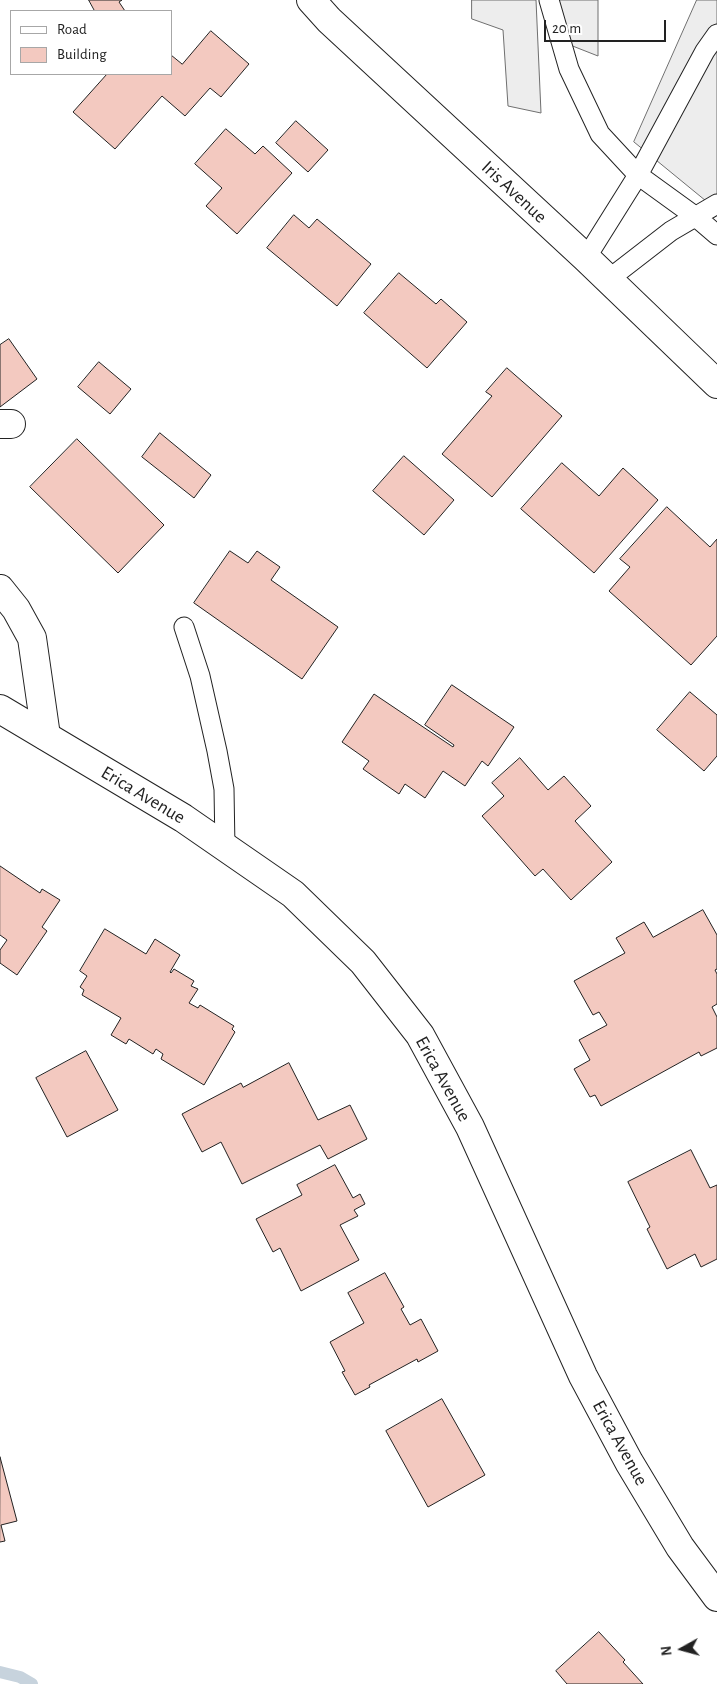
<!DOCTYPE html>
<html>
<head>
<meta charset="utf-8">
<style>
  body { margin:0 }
  #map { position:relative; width:717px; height:1684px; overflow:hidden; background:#fff; font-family:"Alegreya Sans",sans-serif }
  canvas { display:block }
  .legend { position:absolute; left:10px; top:10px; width:162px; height:65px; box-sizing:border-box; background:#fff; border:1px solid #a7a7a7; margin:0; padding:6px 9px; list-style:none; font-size:15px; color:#222 }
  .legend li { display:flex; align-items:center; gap:10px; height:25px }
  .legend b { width:25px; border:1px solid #a7a7a7 }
  .north { position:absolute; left:657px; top:1624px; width:50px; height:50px; -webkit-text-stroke:4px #fff; paint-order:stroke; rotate:263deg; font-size:14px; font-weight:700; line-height:20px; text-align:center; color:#222 }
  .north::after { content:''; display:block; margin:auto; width:18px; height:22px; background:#222; clip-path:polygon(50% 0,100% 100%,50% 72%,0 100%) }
  .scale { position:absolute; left:544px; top:20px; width:122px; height:22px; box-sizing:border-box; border:2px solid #222; border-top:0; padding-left:6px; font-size:15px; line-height:18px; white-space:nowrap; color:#222; -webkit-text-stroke:4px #fff; paint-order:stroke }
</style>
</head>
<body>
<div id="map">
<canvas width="717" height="1684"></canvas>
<ul class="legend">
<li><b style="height:6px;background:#fff"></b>Road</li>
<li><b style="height:14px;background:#f3c9c0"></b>Building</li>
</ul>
<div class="north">N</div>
<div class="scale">20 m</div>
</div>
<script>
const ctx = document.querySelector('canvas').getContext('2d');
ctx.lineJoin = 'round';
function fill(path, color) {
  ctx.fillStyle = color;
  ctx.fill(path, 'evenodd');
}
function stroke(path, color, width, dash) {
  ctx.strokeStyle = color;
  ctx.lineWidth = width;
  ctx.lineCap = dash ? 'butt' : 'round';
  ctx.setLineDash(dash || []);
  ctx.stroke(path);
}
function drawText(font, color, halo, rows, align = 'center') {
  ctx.font = font + ' "Alegreya Sans",sans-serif';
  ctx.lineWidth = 4;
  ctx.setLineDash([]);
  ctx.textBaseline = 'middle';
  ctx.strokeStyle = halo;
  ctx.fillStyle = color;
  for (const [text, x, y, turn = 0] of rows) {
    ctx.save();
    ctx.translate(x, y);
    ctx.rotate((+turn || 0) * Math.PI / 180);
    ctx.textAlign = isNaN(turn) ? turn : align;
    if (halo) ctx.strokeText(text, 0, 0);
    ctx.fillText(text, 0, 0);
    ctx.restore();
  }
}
const parking = new Path2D(`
  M 472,0 L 536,0 L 541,113 L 508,106 L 503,30 L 472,19 Z
  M 556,0 L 598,0 L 598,56 L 570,45 Z
  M 697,0 L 717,0 L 717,210 L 634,142 Z`);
const stream = new Path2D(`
  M 0,1672 L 20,1677 L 32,1684`);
const building = new Path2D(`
  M 89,0 L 122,0 L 119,2 L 125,11 L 95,11 Z
  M 211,31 L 249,64 L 221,97 L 210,88 L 185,116 L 162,96 L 115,149 L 73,112 L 107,74 L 171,74 L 171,55 L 182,64 Z
  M 296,121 L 328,150 L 308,172 L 276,143 Z
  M 226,129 L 255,154 L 263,146 L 292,173 L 237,234 L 206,206 L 222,188 L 195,164 Z
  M 294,215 L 309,228 L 317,219 L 371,264 L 337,306 L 267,248 Z
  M 399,273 L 436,304 L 441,299 L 467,322 L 427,368 L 364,313 Z
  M 9,339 L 37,379 L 0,407 L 0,345 Z
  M 99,362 L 131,389 L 110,414 L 78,387 Z
  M 507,368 L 562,416 L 492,497 L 442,454 L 492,396 L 486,392 Z
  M 160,433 L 211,475 L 194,498 L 142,457 Z
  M 77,439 L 164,525 L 118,573 L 30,487 Z
  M 404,456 L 454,500 L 424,535 L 373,491 Z
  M 562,463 L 599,496 L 623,468 L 658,500 L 594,573 L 521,509 Z
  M 667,507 L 710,547 L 717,539 L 717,636 L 691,665 L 609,591 L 630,567 L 620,559 Z
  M 230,551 L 248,563 L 257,551 L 280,567 L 271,580 L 338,627 L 302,679 L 194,603 Z
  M 452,685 L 514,727 L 488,766 L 482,761 L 465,786 L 443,771 L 425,798 L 405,784 L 399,794 L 363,769 L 369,761 L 342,742 L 374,694 L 453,747 L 454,745 L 425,725 Z
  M 690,692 L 717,715 L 717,756 L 704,771 L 657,730 Z
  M 520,758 L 548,790 L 564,776 L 591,806 L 575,821 L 612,862 L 571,900 L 543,869 L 535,876 L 482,816 L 504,796 L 492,783 Z
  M 0,866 L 40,893 L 42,889 L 60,900 L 42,927 L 47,931 L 17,975 L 0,963 L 0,950 L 7,940 L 0,935 Z
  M 703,910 L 717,935 L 717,969 L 715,970 L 717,974 L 717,1004 L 712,1007 L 717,1017 L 717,1048 L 701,1056 L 699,1052 L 601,1106 L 595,1095 L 590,1097 L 574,1069 L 590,1060 L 579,1040 L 607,1025 L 599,1012 L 593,1015 L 574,981 L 625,953 L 616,938 L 644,922 L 653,937 Z
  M 105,929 L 146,954 L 155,939 L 180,955 L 170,972 L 171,973 L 174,969 L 194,981 L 191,986 L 198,989 L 189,1003 L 198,1008 L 200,1005 L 234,1026 L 232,1029 L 235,1032 L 204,1085 L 161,1059 L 163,1054 L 156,1049 L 153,1054 L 129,1039 L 126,1044 L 111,1035 L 121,1018 L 82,995 L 84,990 L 80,987 L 87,976 L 80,971 Z
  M 86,1051 L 118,1110 L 67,1137 L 36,1078 Z
  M 289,1063 L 318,1120 L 350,1105 L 367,1139 L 328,1159 L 320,1145 L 242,1184 L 221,1142 L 202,1152 L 182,1114 L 241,1083 L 243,1087 Z
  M 691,1150 L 710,1188 L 717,1185 L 717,1259 L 701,1267 L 695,1254 L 667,1269 L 647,1229 L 650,1227 L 628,1182 Z
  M 335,1165 L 353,1198 L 360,1194 L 365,1204 L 354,1210 L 358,1216 L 340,1225 L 359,1260 L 301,1291 L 280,1248 L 273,1252 L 256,1219 L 302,1195 L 297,1185 Z
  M 385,1273 L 404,1307 L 401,1309 L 410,1325 L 421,1319 L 438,1351 L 418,1362 L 417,1359 L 369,1385 L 370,1387 L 355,1395 L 342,1372 L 345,1371 L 330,1342 L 364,1323 L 348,1293 Z
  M 442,1399 L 485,1475 L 428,1507 L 386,1431 Z
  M 0,1457 L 17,1521 L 1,1525 L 5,1541 L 0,1542 Z
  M 599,1632 L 625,1660 L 623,1662 L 643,1684 L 567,1684 L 556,1671 Z`);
const service = new Path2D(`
  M 549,0 L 569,69 L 600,134 L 638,175 L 696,217 L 717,235
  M 586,258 L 638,175 L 705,51 L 717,34
  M 609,279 L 671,231 L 717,204
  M 184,627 L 200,676 L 217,751 L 224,789 L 225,848`);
const minor = new Path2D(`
  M 311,0 L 329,20 L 586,258 L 717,384
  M 0,424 L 11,424
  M 0,589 L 16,609 L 32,638 L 46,736`);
const tertiary = new Path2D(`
  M 0,709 L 183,818 L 293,894 L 363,962 L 420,1035 L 470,1127 L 583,1376 L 629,1462 L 680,1547 L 717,1597`);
const streetNames = [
  ["Iris Avenue",514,192,43],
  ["Erica Avenue",143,795,31],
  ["Erica Avenue",443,1079,61],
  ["Erica Avenue",620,1443,61]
];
fill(parking, '#ededed');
stroke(parking, '#6f6f6f', 1);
stroke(stream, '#c7d3dd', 12);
fill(building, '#f3c9c0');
stroke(building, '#222', 1);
stroke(service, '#222', 21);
stroke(minor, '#222', 30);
stroke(tertiary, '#222', 30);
stroke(service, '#fff', 19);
stroke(minor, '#fff', 28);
stroke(tertiary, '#fff', 28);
drawText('19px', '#222', '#fff', streetNames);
</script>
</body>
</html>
